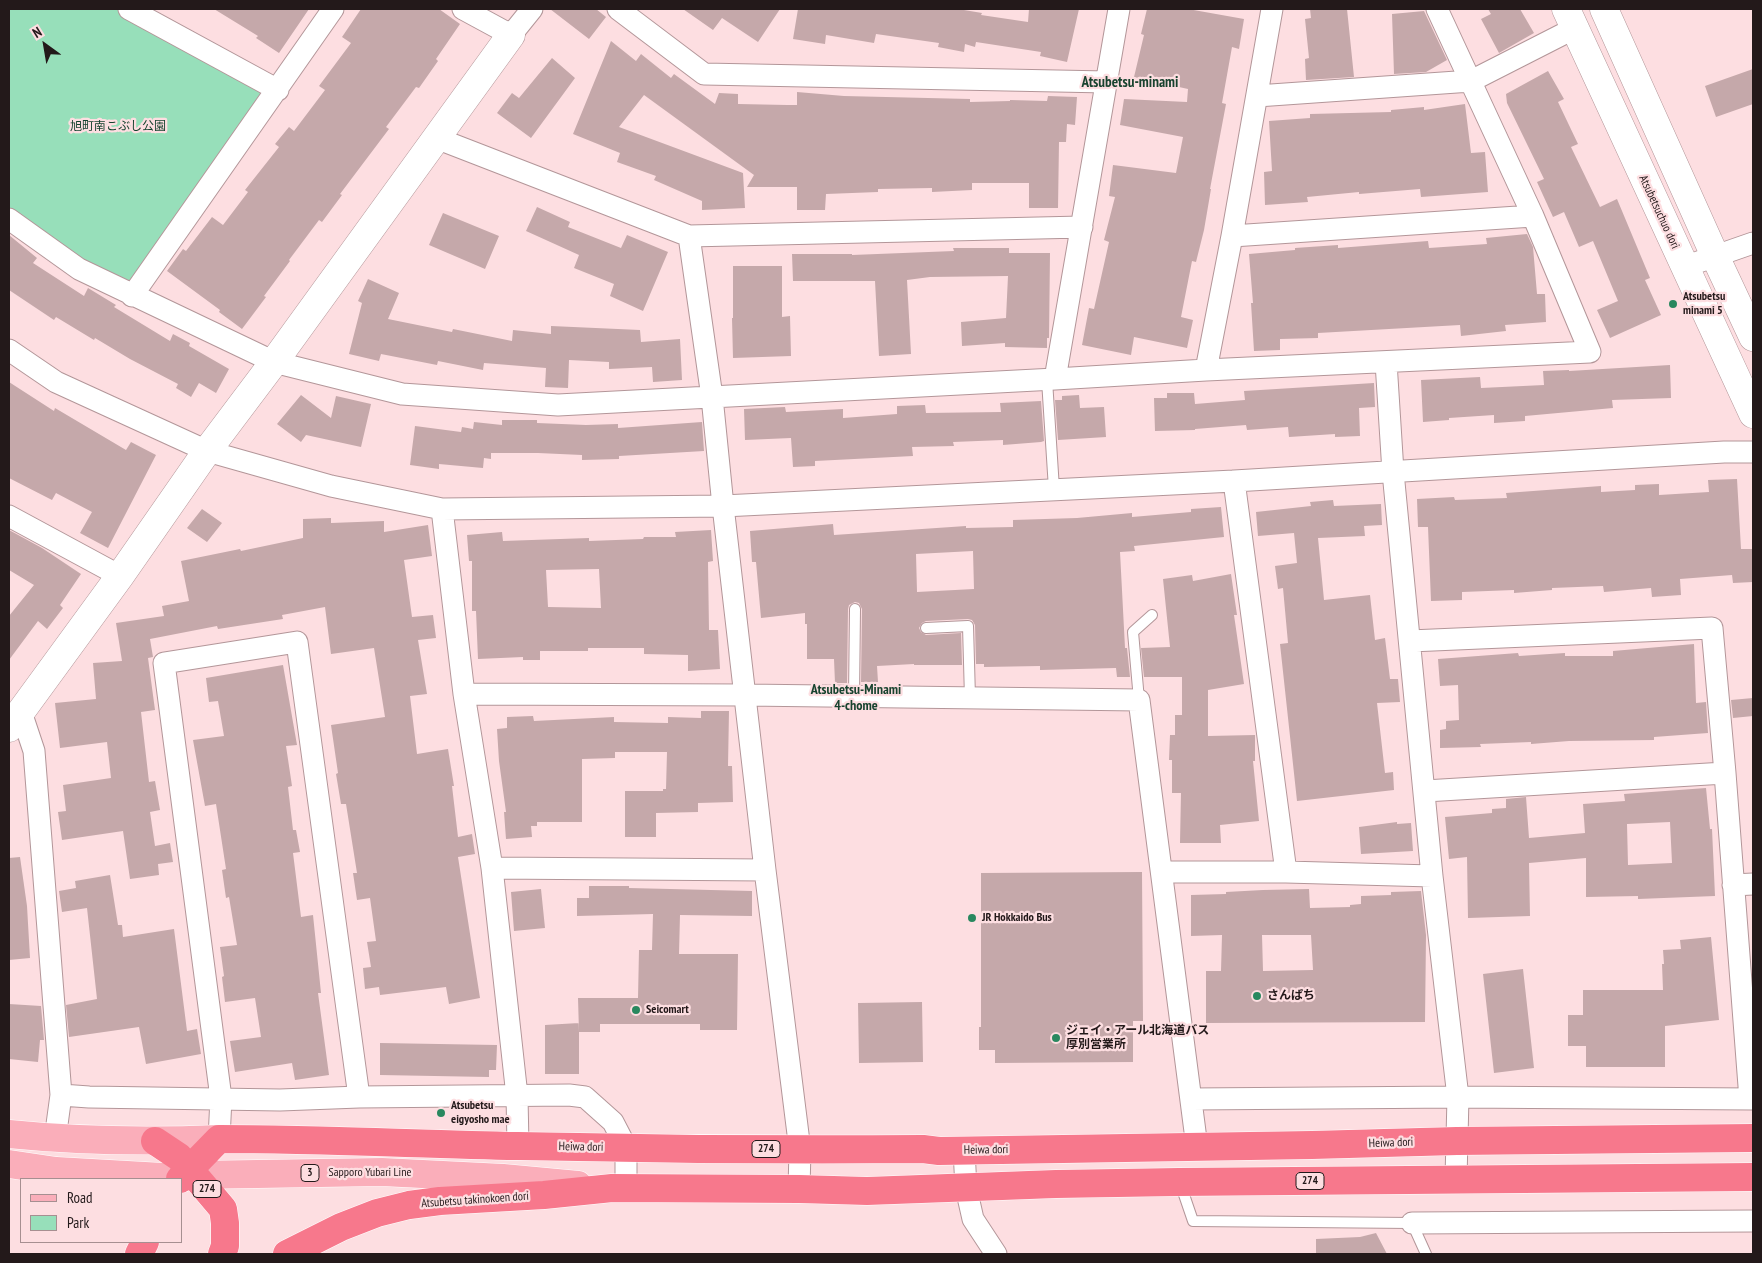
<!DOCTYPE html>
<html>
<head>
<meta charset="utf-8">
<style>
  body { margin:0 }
  #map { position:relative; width:1762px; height:1263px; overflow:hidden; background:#fddee1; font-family:"PT Sans Narrow",sans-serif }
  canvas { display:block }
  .frame { position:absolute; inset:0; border:10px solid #23191a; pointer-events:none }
  .legend { position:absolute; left:20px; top:1178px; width:162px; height:65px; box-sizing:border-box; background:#fddee1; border:1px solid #a68f91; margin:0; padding:6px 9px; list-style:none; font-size:15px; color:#23191a }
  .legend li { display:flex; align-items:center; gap:10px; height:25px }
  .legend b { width:25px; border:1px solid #a68f91 }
  .north { position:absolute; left:20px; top:20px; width:50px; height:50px; -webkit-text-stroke:4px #fddee1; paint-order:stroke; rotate:328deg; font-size:14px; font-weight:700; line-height:20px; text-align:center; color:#23191a }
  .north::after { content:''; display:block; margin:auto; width:18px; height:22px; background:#23191a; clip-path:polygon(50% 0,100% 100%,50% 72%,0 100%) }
</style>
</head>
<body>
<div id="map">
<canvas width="1762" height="1263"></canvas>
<div class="frame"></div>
<ul class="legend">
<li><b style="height:6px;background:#faaeba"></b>Road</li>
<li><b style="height:14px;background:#97dfba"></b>Park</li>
</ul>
<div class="north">N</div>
</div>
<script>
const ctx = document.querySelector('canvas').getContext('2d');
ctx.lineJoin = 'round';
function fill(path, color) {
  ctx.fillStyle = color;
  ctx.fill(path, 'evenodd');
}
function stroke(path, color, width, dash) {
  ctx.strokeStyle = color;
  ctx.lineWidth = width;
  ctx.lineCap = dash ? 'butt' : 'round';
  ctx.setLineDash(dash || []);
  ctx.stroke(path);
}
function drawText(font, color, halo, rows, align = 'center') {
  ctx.font = font + ' "PT Sans Narrow","Noto Sans JP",sans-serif';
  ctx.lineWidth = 4.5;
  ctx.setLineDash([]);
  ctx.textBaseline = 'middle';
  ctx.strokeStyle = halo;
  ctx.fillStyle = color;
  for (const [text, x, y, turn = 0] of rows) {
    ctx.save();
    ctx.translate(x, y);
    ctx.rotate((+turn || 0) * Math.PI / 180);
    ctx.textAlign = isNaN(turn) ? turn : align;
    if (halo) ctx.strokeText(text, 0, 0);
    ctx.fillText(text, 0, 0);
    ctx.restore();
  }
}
const green = new Path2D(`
  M 9,9 L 129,9 L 278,90 L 132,296 L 9,219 Z`);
const building = new Path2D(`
  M 214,9 L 309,9 L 279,53 L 256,38 L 258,36 Z
  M 361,9 L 439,9 L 460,24 L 436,59 L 438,61 L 419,88 L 416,87 L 386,127 L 389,129 L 340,194 L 342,195 L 322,222 L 319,220 L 289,260 L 290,261 L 264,296 L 266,297 L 242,329 L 219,312 L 220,310 L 167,271 L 183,249 L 186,251 L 212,217 L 223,225 L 248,192 L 245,190 L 279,147 L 275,144 L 289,127 L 294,131 L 325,90 L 319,86 L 351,43 L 342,37 Z
  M 550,9 L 596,9 L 606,17 L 589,39 Z
  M 683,9 L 780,9 L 758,42 L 722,18 L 713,30 Z
  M 798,9 L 958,9 L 982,13 L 981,15 L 1028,22 L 1029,9 L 1079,9 L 1067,62 L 1040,56 L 1041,52 L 976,42 L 975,47 L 965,44 L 964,52 L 938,47 L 939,43 L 876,34 L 874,43 L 826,35 L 825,44 L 793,39 Z
  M 1147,9 L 1188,9 L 1244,19 L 1239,49 L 1232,47 L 1222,103 L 1226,104 L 1210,189 L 1211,189 L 1204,230 L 1196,262 L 1192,261 L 1181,317 L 1193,320 L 1187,348 L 1134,337 L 1131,355 L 1082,345 L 1089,308 L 1094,309 L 1109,242 L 1104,240 L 1115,197 L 1109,196 L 1113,165 L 1176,173 L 1183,137 L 1120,125 L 1124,99 L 1187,102 L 1188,89 L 1134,77 L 1144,35 L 1141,34 Z
  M 1310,9 L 1347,9 L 1354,77 L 1306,80 L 1305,59 L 1309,58 L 1305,19 L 1311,18 Z
  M 1488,9 L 1520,9 L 1534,33 L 1499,53 L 1481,19 L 1491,14 Z
  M 1424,11 L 1447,60 L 1426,72 L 1394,74 L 1392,14 Z
  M 611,41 L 636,61 L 641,54 L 671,78 L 674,74 L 715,104 L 719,93 L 738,94 L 738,104 L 787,105 L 797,105 L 797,92 L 844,96 L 970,99 L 970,102 L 1010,101 L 1010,100 L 1047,101 L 1048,96 L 1077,97 L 1075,125 L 1067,124 L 1066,142 L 1059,142 L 1058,208 L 1029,208 L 1029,183 L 972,183 L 972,190 L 932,192 L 932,188 L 878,189 L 878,192 L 826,194 L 825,210 L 797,210 L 797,187 L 747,187 L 754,175 L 644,95 L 619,127 L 743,173 L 745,208 L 702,210 L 702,201 L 654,180 L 656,176 L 617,162 L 620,153 L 573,134 Z
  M 552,58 L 575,78 L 531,138 L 497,113 L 512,93 L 519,98 Z
  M 1753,69 L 1753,104 L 1716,117 L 1705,86 Z
  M 1548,71 L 1564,99 L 1558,102 L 1578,144 L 1571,147 L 1600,207 L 1617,199 L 1650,278 L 1645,280 L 1661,315 L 1610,338 L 1597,310 L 1618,301 L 1593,241 L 1579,247 L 1564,212 L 1553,217 L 1537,182 L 1544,179 L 1507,103 L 1506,94 Z
  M 1465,104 L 1471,153 L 1485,152 L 1488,192 L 1421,197 L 1420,189 L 1359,194 L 1359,192 L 1307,197 L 1308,202 L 1265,205 L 1264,172 L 1272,171 L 1269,121 L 1310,118 L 1310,114 L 1391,112 L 1391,110 L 1424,107 L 1424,110 Z
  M 537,207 L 570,222 L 568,227 L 621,248 L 627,235 L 668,252 L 643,311 L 610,296 L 614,284 L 574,268 L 579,255 L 526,231 Z
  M 443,213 L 499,236 L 485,269 L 429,245 Z
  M 1527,234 L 1533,247 L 1537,294 L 1545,294 L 1546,322 L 1505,325 L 1506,331 L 1461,336 L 1460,325 L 1318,333 L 1318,338 L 1280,339 L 1280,350 L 1254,351 L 1251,303 L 1253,303 L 1249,254 L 1295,250 L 1295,248 L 1338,245 L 1338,248 L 1428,241 L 1429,248 L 1487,244 L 1486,238 Z
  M 9,235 L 37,258 L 33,263 L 84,296 L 88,288 L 116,305 L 114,307 L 170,341 L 173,334 L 190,343 L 189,346 L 229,369 L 216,393 L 199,383 L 191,397 L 176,388 L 178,384 L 130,359 L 95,338 L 94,340 L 56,317 L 54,320 L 9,290 Z
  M 953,248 L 1009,248 L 1009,253 L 1050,253 L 1049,338 L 1047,338 L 1047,348 L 1005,347 L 1005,343 L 962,346 L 961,322 L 1006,318 L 1008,276 L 930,277 L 907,280 L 911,354 L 879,356 L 875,281 L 793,281 L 792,254 L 852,254 L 852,255 L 954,251 Z
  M 733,266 L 782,266 L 782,317 L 790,316 L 791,356 L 733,358 L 732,318 L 733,318 Z
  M 368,279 L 399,293 L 388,319 L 452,332 L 453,329 L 512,341 L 513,330 L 551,334 L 551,326 L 640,330 L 641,342 L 680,339 L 682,380 L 653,382 L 652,367 L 609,369 L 609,362 L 569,360 L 568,388 L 545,387 L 546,368 L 484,363 L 483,370 L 438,361 L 437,365 L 381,354 L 379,361 L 349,354 L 362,303 L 358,301 Z
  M 1670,365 L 1671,398 L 1612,400 L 1613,408 L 1525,416 L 1525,421 L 1494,423 L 1494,415 L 1449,418 L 1449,420 L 1423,422 L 1421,380 L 1480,377 L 1481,388 L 1544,385 L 1543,371 L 1569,370 L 1569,371 Z
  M 9,382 L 54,411 L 55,408 L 126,450 L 131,442 L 156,455 L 108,548 L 80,533 L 92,512 L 56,493 L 52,500 L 9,478 Z
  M 1374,383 L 1375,407 L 1359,408 L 1360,436 L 1335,437 L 1335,434 L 1289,437 L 1288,427 L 1247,430 L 1246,425 L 1195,429 L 1195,430 L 1155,431 L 1154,398 L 1167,398 L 1167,393 L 1194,393 L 1195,404 L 1245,400 L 1244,391 Z
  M 301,395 L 331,418 L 336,396 L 371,404 L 361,447 L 306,435 L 301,442 L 277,424 Z
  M 1079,395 L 1080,408 L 1104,407 L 1106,437 L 1058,440 L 1055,400 L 1062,400 L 1062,396 Z
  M 1041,401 L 1044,441 L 1041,442 L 1003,445 L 1003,440 L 953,442 L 954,446 L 912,447 L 913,456 L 815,461 L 815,466 L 793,467 L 791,438 L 745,440 L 744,409 L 785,407 L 786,412 L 843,409 L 843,418 L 897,414 L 897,406 L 925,405 L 926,413 L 1001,412 L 1000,403 Z
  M 502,420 L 537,420 L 537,423 L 586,425 L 618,424 L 618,428 L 702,422 L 704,451 L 619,456 L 619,459 L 582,460 L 582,455 L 538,453 L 491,453 L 491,459 L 484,458 L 483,468 L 439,464 L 439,469 L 410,465 L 415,426 L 461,432 L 462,427 L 473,429 L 474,422 L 502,425 Z
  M 1737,479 L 1741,549 L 1753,549 L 1753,582 L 1733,583 L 1732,575 L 1680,579 L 1681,595 L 1652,597 L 1651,588 L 1604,592 L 1603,586 L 1552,588 L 1552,590 L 1514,593 L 1514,590 L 1462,592 L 1462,600 L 1431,601 L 1428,527 L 1418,527 L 1417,499 L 1454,497 L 1455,500 L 1507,498 L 1506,493 L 1601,486 L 1601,492 L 1635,490 L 1635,485 L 1659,484 L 1659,495 L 1709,492 L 1708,480 Z
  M 1333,500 L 1334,506 L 1381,504 L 1382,525 L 1364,526 L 1365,536 L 1318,538 L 1324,600 L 1370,595 L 1375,640 L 1385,638 L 1390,679 L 1398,679 L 1400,702 L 1377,703 L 1385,773 L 1393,772 L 1394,790 L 1297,801 L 1280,644 L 1288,643 L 1283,588 L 1278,589 L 1275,566 L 1297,563 L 1294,533 L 1258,536 L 1256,512 L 1311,506 L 1310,502 Z
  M 1221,507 L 1224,537 L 1134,546 L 1135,551 L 1120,552 L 1125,648 L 1127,648 L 1130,677 L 1117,677 L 1116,668 L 1040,670 L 1040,666 L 984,667 L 984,664 L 976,664 L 975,625 L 972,620 L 968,619 L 926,621 L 922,623 L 919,628 L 921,632 L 926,635 L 961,633 L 962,665 L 914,665 L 914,664 L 877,666 L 878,682 L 861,682 L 862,609 L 859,603 L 855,602 L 849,605 L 848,609 L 847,683 L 835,683 L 834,659 L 807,659 L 807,624 L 805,624 L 805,613 L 761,618 L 756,562 L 752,562 L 750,531 L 833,524 L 834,535 L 966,526 L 966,528 L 1013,527 L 1013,520 L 1077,518 L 1132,513 L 1132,517 L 1191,512 L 1191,509 ZM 973,551 L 974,589 L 917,592 L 916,554 Z
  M 202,509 L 222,523 L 207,542 L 187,528 Z
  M 331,518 L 331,523 L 384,521 L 384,532 L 428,525 L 432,556 L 404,560 L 412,617 L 433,615 L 436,638 L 418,640 L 427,694 L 410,696 L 417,754 L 448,749 L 454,786 L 452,786 L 458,837 L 472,834 L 475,854 L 458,857 L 480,998 L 449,1004 L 446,987 L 380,995 L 379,987 L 365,989 L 363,968 L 371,967 L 367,942 L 376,941 L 370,898 L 357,900 L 353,873 L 357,873 L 346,804 L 341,804 L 336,774 L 338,773 L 331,725 L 385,717 L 374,648 L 331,654 L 325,607 L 282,615 L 283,619 L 218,629 L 217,626 L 150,639 L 153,657 L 148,658 L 155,710 L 141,712 L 149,782 L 155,781 L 160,810 L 150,812 L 155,846 L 170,843 L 173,862 L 158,864 L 159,875 L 130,879 L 123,831 L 62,840 L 58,812 L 66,811 L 63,785 L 111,778 L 107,742 L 60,748 L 55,703 L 96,699 L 93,663 L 122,661 L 116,623 L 164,616 L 162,606 L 189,601 L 181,561 L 240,549 L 241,551 L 303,538 L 303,519 Z
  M 9,530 L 42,548 L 81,574 L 60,605 L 63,608 L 47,629 L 38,621 L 9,660 L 9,616 L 34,585 L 9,570 Z
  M 711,530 L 713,561 L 708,562 L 709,630 L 718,630 L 720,669 L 688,671 L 688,655 L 644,654 L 644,648 L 588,648 L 588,651 L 540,651 L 540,660 L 523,660 L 523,657 L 478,659 L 476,611 L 472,611 L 472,561 L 469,561 L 467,535 L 502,532 L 503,541 L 589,538 L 589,541 L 643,539 L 644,537 L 676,537 L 675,532 ZM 599,569 L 601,608 L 548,607 L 546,570 Z
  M 1231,574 L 1237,615 L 1234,615 L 1244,684 L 1208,690 L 1208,736 L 1255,735 L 1255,761 L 1253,761 L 1259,821 L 1220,825 L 1221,843 L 1180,843 L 1181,793 L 1172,793 L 1172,760 L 1169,760 L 1170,735 L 1175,735 L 1175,715 L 1182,715 L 1182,677 L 1144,677 L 1141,648 L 1170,647 L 1163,579 L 1192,575 L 1193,581 Z
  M 1694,644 L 1696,703 L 1706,702 L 1708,733 L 1654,737 L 1654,740 L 1569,741 L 1531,744 L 1531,742 L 1480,744 L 1481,747 L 1440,748 L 1440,730 L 1446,729 L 1446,721 L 1459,720 L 1458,685 L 1440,686 L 1438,659 L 1518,653 L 1519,656 L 1565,653 L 1565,656 L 1613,656 L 1613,651 Z
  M 283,665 L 297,745 L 286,746 L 292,786 L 288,787 L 293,830 L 296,830 L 300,852 L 293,853 L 301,917 L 313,915 L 321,993 L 318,993 L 329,1075 L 295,1080 L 292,1063 L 235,1072 L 230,1041 L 261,1037 L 255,998 L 225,1002 L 222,977 L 224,976 L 220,947 L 237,945 L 229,897 L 226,898 L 222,870 L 226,869 L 216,804 L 205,806 L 193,740 L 224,736 L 218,701 L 209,702 L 206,678 Z
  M 1753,698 L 1753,716 L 1733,718 L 1731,700 Z
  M 701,711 L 729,711 L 728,766 L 732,766 L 733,802 L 698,803 L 698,812 L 656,813 L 656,837 L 625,837 L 625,791 L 663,791 L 663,789 L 666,789 L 667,752 L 615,752 L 615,758 L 582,759 L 582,822 L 537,822 L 537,826 L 531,826 L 532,837 L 506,839 L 504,812 L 506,812 L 499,761 L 497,729 L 507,728 L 507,717 L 533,716 L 534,721 L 614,717 L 614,722 L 668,723 L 668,717 L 701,718 Z
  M 1706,788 L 1710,829 L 1712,829 L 1715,896 L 1638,899 L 1638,896 L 1586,897 L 1586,858 L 1529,863 L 1530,916 L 1468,918 L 1467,857 L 1449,859 L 1445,817 L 1492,813 L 1492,809 L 1506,808 L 1506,799 L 1526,797 L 1529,838 L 1585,833 L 1583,804 L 1625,801 L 1624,794 ZM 1670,822 L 1672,863 L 1628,865 L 1627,824 Z
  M 1397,822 L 1397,824 L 1411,823 L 1413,851 L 1361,854 L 1359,827 Z
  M 20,857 L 27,906 L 30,958 L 9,960 L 9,858 Z
  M 1142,872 L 1143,1021 L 1133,1021 L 1133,1062 L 995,1063 L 995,1050 L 979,1050 L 979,1027 L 981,1027 L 981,873 Z
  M 110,875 L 118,925 L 122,925 L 123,937 L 174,929 L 187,1031 L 197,1029 L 201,1054 L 146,1064 L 139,1027 L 69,1037 L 66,1005 L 97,999 L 87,908 L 62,912 L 59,891 L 76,888 L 75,881 Z
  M 589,886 L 629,886 L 629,888 L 752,891 L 752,916 L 680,915 L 679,954 L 738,954 L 737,1030 L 700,1030 L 700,1024 L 600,1024 L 600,1032 L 579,1032 L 578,998 L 638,998 L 639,950 L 652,950 L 653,914 L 577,916 L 577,898 L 589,898 Z
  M 541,889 L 545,928 L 514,931 L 511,892 Z
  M 1309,889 L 1310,908 L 1350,907 L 1350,905 L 1361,904 L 1361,896 L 1391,895 L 1391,892 L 1421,891 L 1426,935 L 1425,1022 L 1206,1023 L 1206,971 L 1221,971 L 1222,935 L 1191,936 L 1191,895 L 1226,894 L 1226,892 L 1263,890 ZM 1262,935 L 1311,935 L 1313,970 L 1263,971 Z
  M 1711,937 L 1719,1020 L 1665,1026 L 1665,1067 L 1586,1067 L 1586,1046 L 1568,1046 L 1568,1015 L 1583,1015 L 1583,990 L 1663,990 L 1662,964 L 1664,964 L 1663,950 L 1681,949 L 1680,940 Z
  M 1523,969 L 1534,1068 L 1494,1073 L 1483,974 Z
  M 922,1002 L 923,1062 L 859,1063 L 858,1003 Z
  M 9,1004 L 41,1006 L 44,1040 L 40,1040 L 38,1062 L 9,1059 Z
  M 579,1023 L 579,1074 L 545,1074 L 545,1025 Z
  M 380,1043 L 497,1045 L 496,1070 L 489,1070 L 489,1077 L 380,1075 Z
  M 1376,1233 L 1387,1254 L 1316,1254 L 1316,1239 L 1360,1237 Z`);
const lane = new Path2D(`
  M 1047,380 L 1054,489
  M 926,628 L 968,626 L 970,698
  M 854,697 L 855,609
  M 1139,700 L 1133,632 L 1152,615
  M 1180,1183 L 1193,1221 L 1412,1223 L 1426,1254`);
const street = new Path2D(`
  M 129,9 L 278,90
  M 463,9 L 511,35 L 532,9
  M 618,9 L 704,74 L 1107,82
  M 1257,96 L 1471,81 L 1575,28
  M 436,138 L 689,236 L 1082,227
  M 9,219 L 79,269 L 274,362 L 402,394 L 558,405 L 1055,379 L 1206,370 L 1590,352 L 1533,216 L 1437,9
  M 689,236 L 712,397 L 723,506 L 765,870 L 800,1150 L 799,1189
  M 1232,236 L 1533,216
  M 1684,267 L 1753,243
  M 132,296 L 333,9
  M 9,350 L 56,382 L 207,451 L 331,486 L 442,509 L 723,506 L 1234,481 L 1724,452 L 1753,452
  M 1386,362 L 1393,472 L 1432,876 L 1458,1097 L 1456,1179
  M 1206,370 L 1232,236 L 1272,9
  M 1055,379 L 1119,9
  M 1234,481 L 1286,872
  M 442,509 L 464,694 L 492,868 L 517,1096 L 518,1146
  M 9,516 L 120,576
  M 1410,641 L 1712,628 L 1725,773 L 1750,1099
  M 464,694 L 746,695 L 1139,700 L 1197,1147
  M 21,712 L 34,751 L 61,1095 L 55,1139
  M 1425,791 L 1725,773
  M 492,868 L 765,870
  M 1162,872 L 1286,872 L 1432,876
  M 1733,885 L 1753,884
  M 61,1095 L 89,1097 L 280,1100 L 359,1097 L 569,1095 L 585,1097 L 613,1122 L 626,1147 L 626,1188
  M 1191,1099 L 1458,1097 L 1753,1099
  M 219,1139 L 221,1098 L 164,663 L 297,642 L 359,1097
  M 964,1150 L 966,1188 L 973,1219 L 996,1254
  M 1412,1223 L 1753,1221`);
const secondary = new Path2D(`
  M 1566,9 L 1753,414
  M 1604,9 L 1715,256 L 1753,337
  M 9,728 L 120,576 L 207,451 L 274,362 L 511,35`);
const primary = new Path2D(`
  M 9,1134 C 79,1141 149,1142 219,1139
  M 9,1164 L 56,1171 L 180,1178 L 195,1175 L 382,1172 L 503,1178 L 578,1185`);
const highway = new Path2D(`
  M 155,1141 L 179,1157 L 223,1209 L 225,1223 L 225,1246 L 222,1254
  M 180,1179 L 219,1139 C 319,1139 418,1144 518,1146 C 653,1149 788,1150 923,1149 L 939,1151 L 1312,1145 L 1457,1141 L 1753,1138
  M 139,1254 L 145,1242
  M 287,1254 L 341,1227 L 377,1213 L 409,1205 L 440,1201 L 544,1195 L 612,1188 L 799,1189 L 867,1191 L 1056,1184 L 1179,1182 L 1753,1177`);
const markers = [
  [1673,304,5,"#29885f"],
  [972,918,5,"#29885f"],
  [1257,996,5,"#29885f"],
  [636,1010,5,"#29885f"],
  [1056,1038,5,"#29885f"],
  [441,1113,5,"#29885f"]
];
const shields = [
  [766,1149,28],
  [310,1173,18],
  [1310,1181,28],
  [207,1189,28]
];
const shieldNames = [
  ["274",766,1149],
  ["3",310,1173],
  ["274",1310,1181],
  ["274",207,1189]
];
const parkNames = [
  ["旭町南こぶし公園",118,127]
];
const streetNames = [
  ["Atsubetsuchuo dori",1659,212,65],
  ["Heiwa dori",1391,1143,-2],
  ["Heiwa dori",581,1147,1],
  ["Heiwa dori",986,1150,-1],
  ["Sapporo Yubari Line",370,1173],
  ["Atsubetsu takinokoen dori",475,1200,-4]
];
const poiNames = [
  ["Atsubetsu",1683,297],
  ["minami 5",1683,311],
  ["JR Hokkaido Bus",982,918],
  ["さんぱち",1267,996],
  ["Seicomart",646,1010],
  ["ジェイ・アール北海道バス",1066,1031],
  ["厚別営業所",1066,1045],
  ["Atsubetsu",451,1106],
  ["eigyosho mae",451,1120]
];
const neighbourhoodNames = [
  ["Atsubetsu-Minami",856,690],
  ["4-chome",856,706]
];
const quarterNames = [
  ["Atsubetsu-minami",1130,83]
];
fill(green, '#97dfba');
fill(building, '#c5a8aa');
stroke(lane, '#b39699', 12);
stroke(street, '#b39699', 23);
stroke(secondary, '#b39699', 29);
stroke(primary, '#fff', 29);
stroke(highway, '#fff', 29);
stroke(lane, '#fff', 10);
stroke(street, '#fff', 21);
stroke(secondary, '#fff', 28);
stroke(primary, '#faaeba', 28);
stroke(highway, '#f7788c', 28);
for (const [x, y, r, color] of markers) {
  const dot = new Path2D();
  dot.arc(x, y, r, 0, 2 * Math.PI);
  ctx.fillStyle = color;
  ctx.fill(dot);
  stroke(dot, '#fddee1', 2);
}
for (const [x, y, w] of shields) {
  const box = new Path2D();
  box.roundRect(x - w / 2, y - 8.5, w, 17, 4);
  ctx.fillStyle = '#fddee1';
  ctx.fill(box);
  stroke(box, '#23191a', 1);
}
drawText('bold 11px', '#23191a', null, shieldNames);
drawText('12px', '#15422e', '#fddee1', parkNames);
drawText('12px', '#23191a', '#fddee1', streetNames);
drawText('bold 12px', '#23191a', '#fddee1', poiNames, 'left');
drawText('bold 14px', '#18432f', '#fddee1', neighbourhoodNames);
drawText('bold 15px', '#18432f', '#fddee1', quarterNames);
</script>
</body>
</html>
